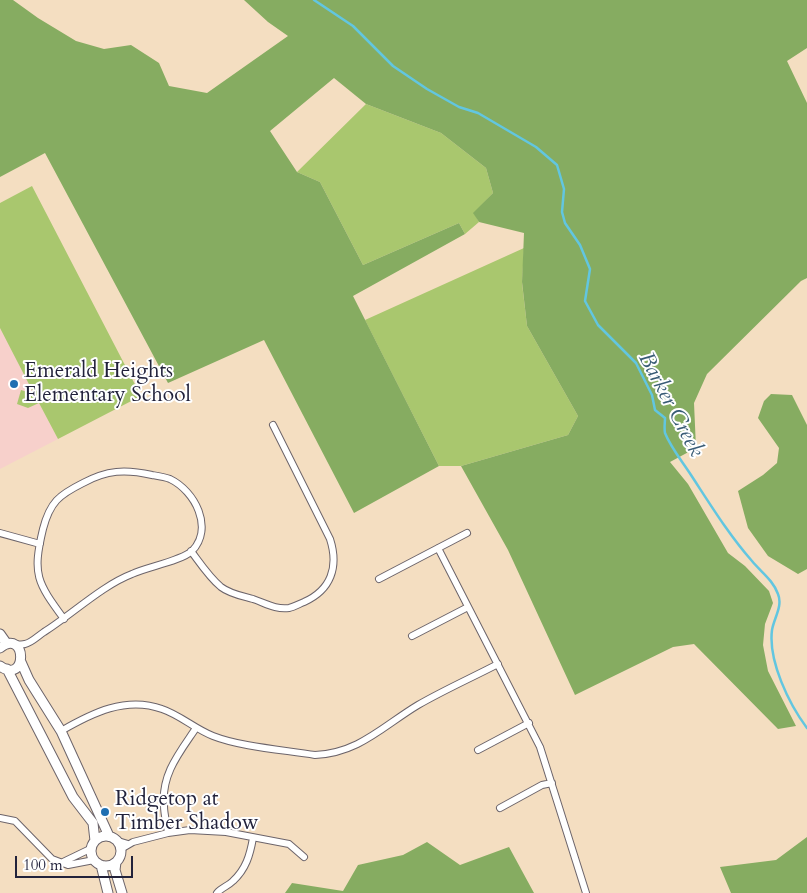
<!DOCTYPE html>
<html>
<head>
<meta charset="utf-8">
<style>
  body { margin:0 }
  #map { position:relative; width:807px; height:893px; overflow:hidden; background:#f4dec1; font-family:Cardo,serif }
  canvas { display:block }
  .scale { position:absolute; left:15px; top:856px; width:118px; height:22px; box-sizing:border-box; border:2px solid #22223b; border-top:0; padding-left:6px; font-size:15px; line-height:18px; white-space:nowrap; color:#22223b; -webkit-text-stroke:4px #fff; paint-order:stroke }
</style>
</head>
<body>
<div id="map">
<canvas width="807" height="893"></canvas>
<div class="scale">100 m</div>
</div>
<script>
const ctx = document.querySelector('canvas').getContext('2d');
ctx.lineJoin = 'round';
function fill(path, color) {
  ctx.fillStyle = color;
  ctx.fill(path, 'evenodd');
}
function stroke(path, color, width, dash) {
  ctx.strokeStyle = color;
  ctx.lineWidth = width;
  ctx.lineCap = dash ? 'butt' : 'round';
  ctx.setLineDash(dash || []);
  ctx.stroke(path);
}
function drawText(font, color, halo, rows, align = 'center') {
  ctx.font = font + ' Cardo,serif';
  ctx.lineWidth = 4;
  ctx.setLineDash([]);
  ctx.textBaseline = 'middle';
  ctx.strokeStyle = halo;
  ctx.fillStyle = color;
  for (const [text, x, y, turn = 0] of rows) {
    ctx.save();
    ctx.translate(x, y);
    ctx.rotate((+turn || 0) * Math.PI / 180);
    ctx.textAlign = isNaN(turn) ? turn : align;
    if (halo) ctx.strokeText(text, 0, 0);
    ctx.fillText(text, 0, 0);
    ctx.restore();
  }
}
const built = new Path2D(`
  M 0,328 L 58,439 L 0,469 Z`);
const green = new Path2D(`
  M 366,104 L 441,133 L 486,168 L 493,193 L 474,213 L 479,222 L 465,234 L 459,223 L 363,265 L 320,182 L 297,172 Z
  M 32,186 L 141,396 L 58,439 L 39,403 L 28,408 L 17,404 L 21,390 L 34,394 L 0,328 L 0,203 Z
  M 524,248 L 522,283 L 527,326 L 578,416 L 568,435 L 461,466 L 439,466 L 365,320 Z`);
const forest = new Path2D(`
  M 0,0 L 13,0 L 38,18 L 76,41 L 104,49 L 131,45 L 159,63 L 169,86 L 207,93 L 288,36 L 268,22 L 244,0 L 807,0 L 807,48 L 787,61 L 807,103 L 807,278 L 801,281 L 707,374 L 694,403 L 696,448 L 670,462 L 688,484 L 728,553 L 745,566 L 769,591 L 773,603 L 765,624 L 763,645 L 768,671 L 796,726 L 778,729 L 694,644 L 673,647 L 575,695 L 508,550 L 461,466 L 568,435 L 578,416 L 527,326 L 522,282 L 524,233 L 479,222 L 473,213 L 493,193 L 486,168 L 441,133 L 366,104 L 334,78 L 270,131 L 297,172 L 320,182 L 363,265 L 459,223 L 465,234 L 353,296 L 439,466 L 354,513 L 264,340 L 168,383 L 45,153 L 0,177 Z
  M 771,394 L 792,395 L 807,425 L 807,569 L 798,574 L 768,556 L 748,528 L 738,491 L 763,475 L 777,463 L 779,448 L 758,418 L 764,401 Z
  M 807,837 L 807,893 L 731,893 L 720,867 L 776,860 Z
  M 427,842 L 460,865 L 509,847 L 534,893 L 285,893 L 292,883 L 343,891 L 358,865 L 403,855 Z`);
const stream = new Path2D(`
  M 314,0 L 353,26 L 393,66 L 427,89 L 459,107 L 478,113 L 536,147 L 557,165 L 564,189 L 562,212 L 565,223 L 580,245 L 590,269 L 585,301 L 598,325 L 636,363 L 652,395 L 655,410 L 665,418 C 665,423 664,428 665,433 C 671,448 682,461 691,475 C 710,504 729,535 752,561 C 761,572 773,580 778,594 C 783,606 774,618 772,630 C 768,661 789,704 807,728`);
const minor = new Path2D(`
  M 0,533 L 40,544
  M 438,548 L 540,747 L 586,893
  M 191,551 C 200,563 209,577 221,587 C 230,594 242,596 253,599 C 265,603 276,610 289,608 C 294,607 299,604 304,602 C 331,590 339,567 330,539 L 273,425
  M 379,579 L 467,533
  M 412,636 L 468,607
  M 13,644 C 17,644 21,645 25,644 C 31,643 38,636 44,632 C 71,615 103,585 132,574 C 147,567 181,561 192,551 C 214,528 195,491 170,479 C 165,477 158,476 152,475 C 125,469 107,470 83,483 C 59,495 50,502 43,529 C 32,575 37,582 64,619
  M 61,731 C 92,713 126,696 162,709 C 180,715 195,729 213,736 C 241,747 285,750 315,755 C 359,753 383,726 418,705 C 444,690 471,678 498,664
  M 478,750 L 529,723
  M 500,808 L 542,785 L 552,783
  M 0,818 L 15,821 L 52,859 L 68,865 L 94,860
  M 168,833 C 167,824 164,815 164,806 C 161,774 180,752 196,728
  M 118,841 L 128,844
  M 121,849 L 133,842 L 168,833 L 190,830 L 226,832 L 289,844 L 304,857
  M 63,862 L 92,848
  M 217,893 C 221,888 228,886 233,881 C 246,869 250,855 253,838`);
const secondary = new Path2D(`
  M 0,634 L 7,644
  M 0,648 C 27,627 28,686 0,666
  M 21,662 L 29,680 L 61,731 L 109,836
  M 7,669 L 73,797 L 93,823 L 95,841
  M91 851a15 15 0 1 1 30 0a15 15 0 1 1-30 0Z
  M 116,862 L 115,870 L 122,893
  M 101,865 L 108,893`);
const markers = [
  [14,384,5,"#1f6fb2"],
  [105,812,5,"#1f6fb2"]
];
const poiNames = [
  ["Emerald Heights",24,372],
  ["Elementary School",24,396],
  ["Ridgetop at",115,800],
  ["Timber Shadow",115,824]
];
const waterNames = [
  ["Barker Creek",670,405,62]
];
fill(built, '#f7d0cb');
fill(green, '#a9c76e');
fill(forest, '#86ac61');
stroke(stream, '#62c6e0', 2.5);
stroke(minor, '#6c646a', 8);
stroke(secondary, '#6c646a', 11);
stroke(minor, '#fff', 6);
stroke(secondary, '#fff', 9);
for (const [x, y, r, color] of markers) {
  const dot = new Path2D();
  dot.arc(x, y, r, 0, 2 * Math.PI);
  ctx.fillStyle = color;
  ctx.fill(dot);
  stroke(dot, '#fff', 2);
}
drawText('21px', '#22223b', '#fff', poiNames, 'left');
drawText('italic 22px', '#385b75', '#fff', waterNames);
</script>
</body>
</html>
